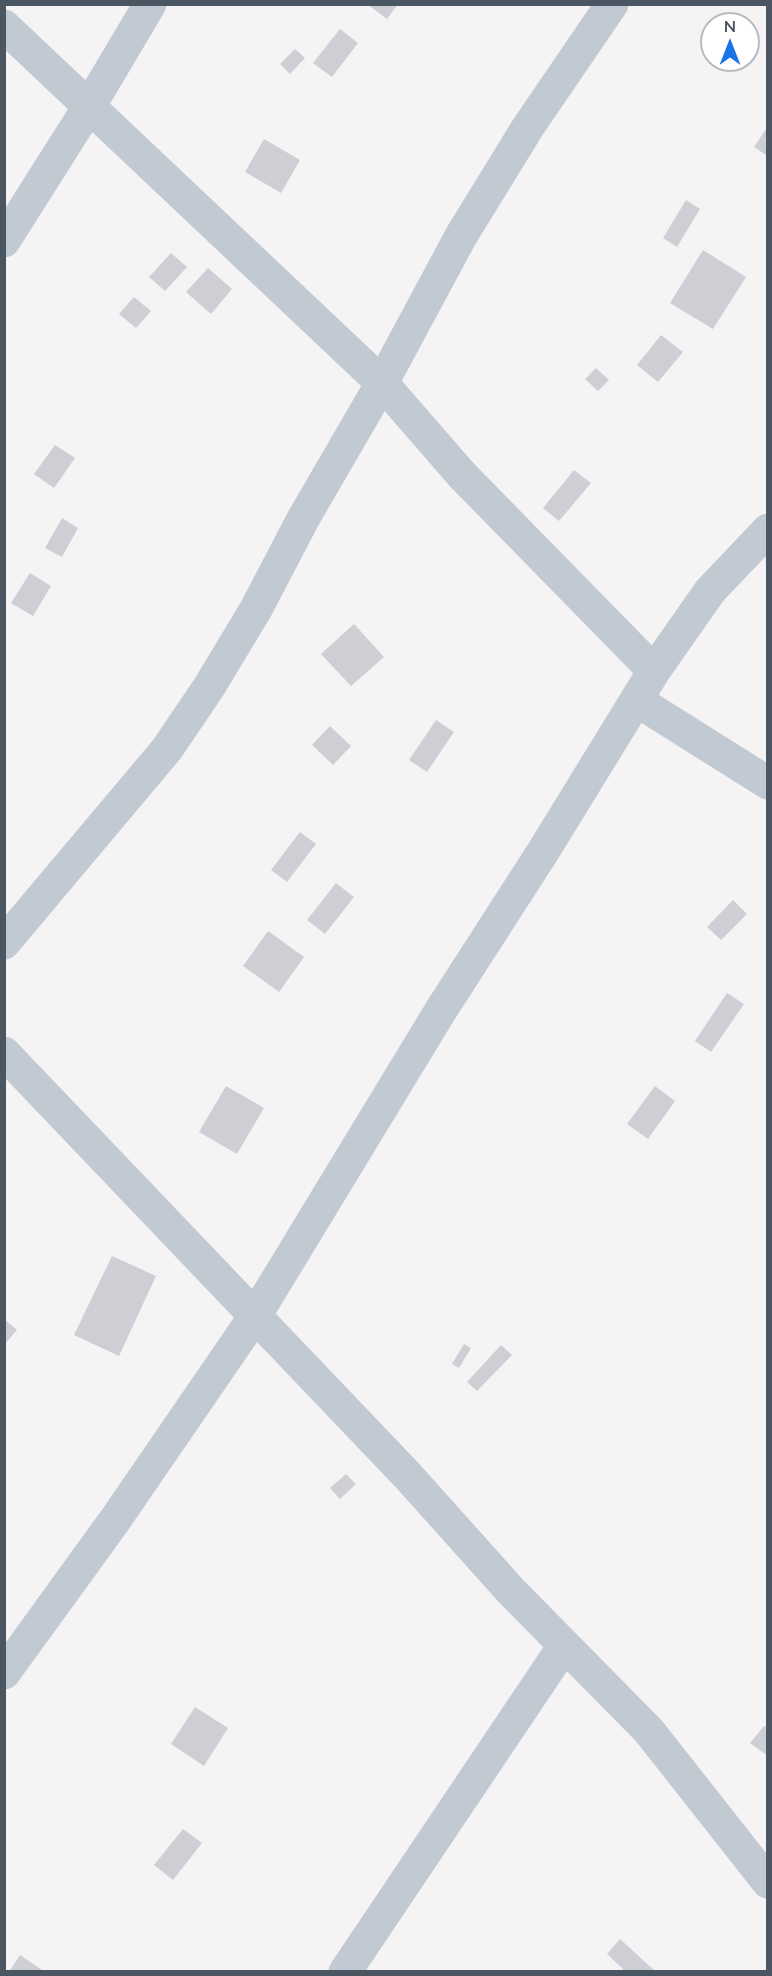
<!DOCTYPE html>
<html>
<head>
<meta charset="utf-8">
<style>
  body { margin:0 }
  #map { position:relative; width:772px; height:1976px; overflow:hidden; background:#f5f3f3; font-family:Lato,sans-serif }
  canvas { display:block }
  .frame { position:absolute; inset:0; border:6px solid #4a5661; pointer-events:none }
  .north { position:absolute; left:700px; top:12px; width:60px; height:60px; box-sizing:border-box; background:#fff; border:2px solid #b7bbc0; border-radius:50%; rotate:0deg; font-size:16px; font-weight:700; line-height:24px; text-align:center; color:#4a5661 }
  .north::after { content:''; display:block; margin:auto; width:21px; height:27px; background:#1a73e8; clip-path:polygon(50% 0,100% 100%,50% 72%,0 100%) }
</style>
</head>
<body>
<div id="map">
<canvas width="772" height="1976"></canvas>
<div class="frame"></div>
<div class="north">N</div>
</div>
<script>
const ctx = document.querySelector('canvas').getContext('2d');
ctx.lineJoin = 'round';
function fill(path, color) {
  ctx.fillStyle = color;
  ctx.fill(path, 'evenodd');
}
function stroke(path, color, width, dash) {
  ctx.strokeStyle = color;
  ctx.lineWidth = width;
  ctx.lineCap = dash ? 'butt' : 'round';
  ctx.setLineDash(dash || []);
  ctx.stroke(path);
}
const building = new Path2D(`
  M 367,4 L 398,4 L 387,19 Z
  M 340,29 L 358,43 L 332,77 L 313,63 Z
  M 295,49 L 305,58 L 290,74 L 280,64 Z
  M 768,126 L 768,153 L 766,155 L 754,147 Z
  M 264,139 L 300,160 L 281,193 L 245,172 Z
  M 686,200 L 700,209 L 677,247 L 663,238 Z
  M 703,250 L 746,277 L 713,329 L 670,303 Z
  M 171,253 L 187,267 L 165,291 L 149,277 Z
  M 208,268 L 232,289 L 211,314 L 186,292 Z
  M 134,297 L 151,311 L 136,328 L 119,314 Z
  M 661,335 L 683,352 L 658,382 L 637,365 Z
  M 596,368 L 609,380 L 598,391 L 585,379 Z
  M 55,445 L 75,458 L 54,488 L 34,474 Z
  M 574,470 L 591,483 L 559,521 L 543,508 Z
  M 62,518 L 78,528 L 62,557 L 45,548 Z
  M 30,573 L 51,586 L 33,616 L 11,603 Z
  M 354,624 L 384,657 L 351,686 L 321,654 Z
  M 436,720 L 454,732 L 427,772 L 409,760 Z
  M 330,726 L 351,746 L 333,765 L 312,745 Z
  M 300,832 L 316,844 L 287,882 L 271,870 Z
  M 336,883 L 354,897 L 325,934 L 307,920 Z
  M 733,900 L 747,914 L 721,940 L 707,927 Z
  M 268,931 L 304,957 L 279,992 L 243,966 Z
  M 727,993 L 744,1004 L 711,1052 L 695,1041 Z
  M 226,1086 L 264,1108 L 237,1154 L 199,1132 Z
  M 655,1086 L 675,1101 L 648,1139 L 627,1124 Z
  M 112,1256 L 156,1276 L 119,1356 L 74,1335 Z
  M 4,1319 L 17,1330 L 4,1345 Z
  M 464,1344 L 471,1348 L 459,1368 L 452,1364 Z
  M 501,1345 L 512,1355 L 477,1391 L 467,1382 Z
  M 346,1474 L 356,1484 L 340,1499 L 330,1488 Z
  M 195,1707 L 228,1728 L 204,1766 L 171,1744 Z
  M 764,1726 L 768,1728 L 768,1751 L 765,1754 L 750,1743 Z
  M 183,1829 L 202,1843 L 173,1880 L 154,1865 Z
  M 620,1939 L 656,1972 L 621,1972 L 623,1969 L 607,1954 Z
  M 20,1955 L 45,1972 L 9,1972 Z`);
const minor = new Path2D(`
  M 4,26 L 382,383 L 462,475 L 654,671
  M 4,241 L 90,105 L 150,4
  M 636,700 L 768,783
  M 4,943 L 167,749 L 209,687 L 256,609 L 303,519 L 382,383 L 461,236 L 528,127 L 612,4
  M 4,1053 L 407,1475 L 511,1591 L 649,1731 L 768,1882
  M 4,1673 L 115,1520 L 255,1316 L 441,1010 L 544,850 L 654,671 L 710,591 L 768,530
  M 345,1972 L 564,1646`);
fill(building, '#cdcfd5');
stroke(minor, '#c1cad2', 33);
</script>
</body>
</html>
